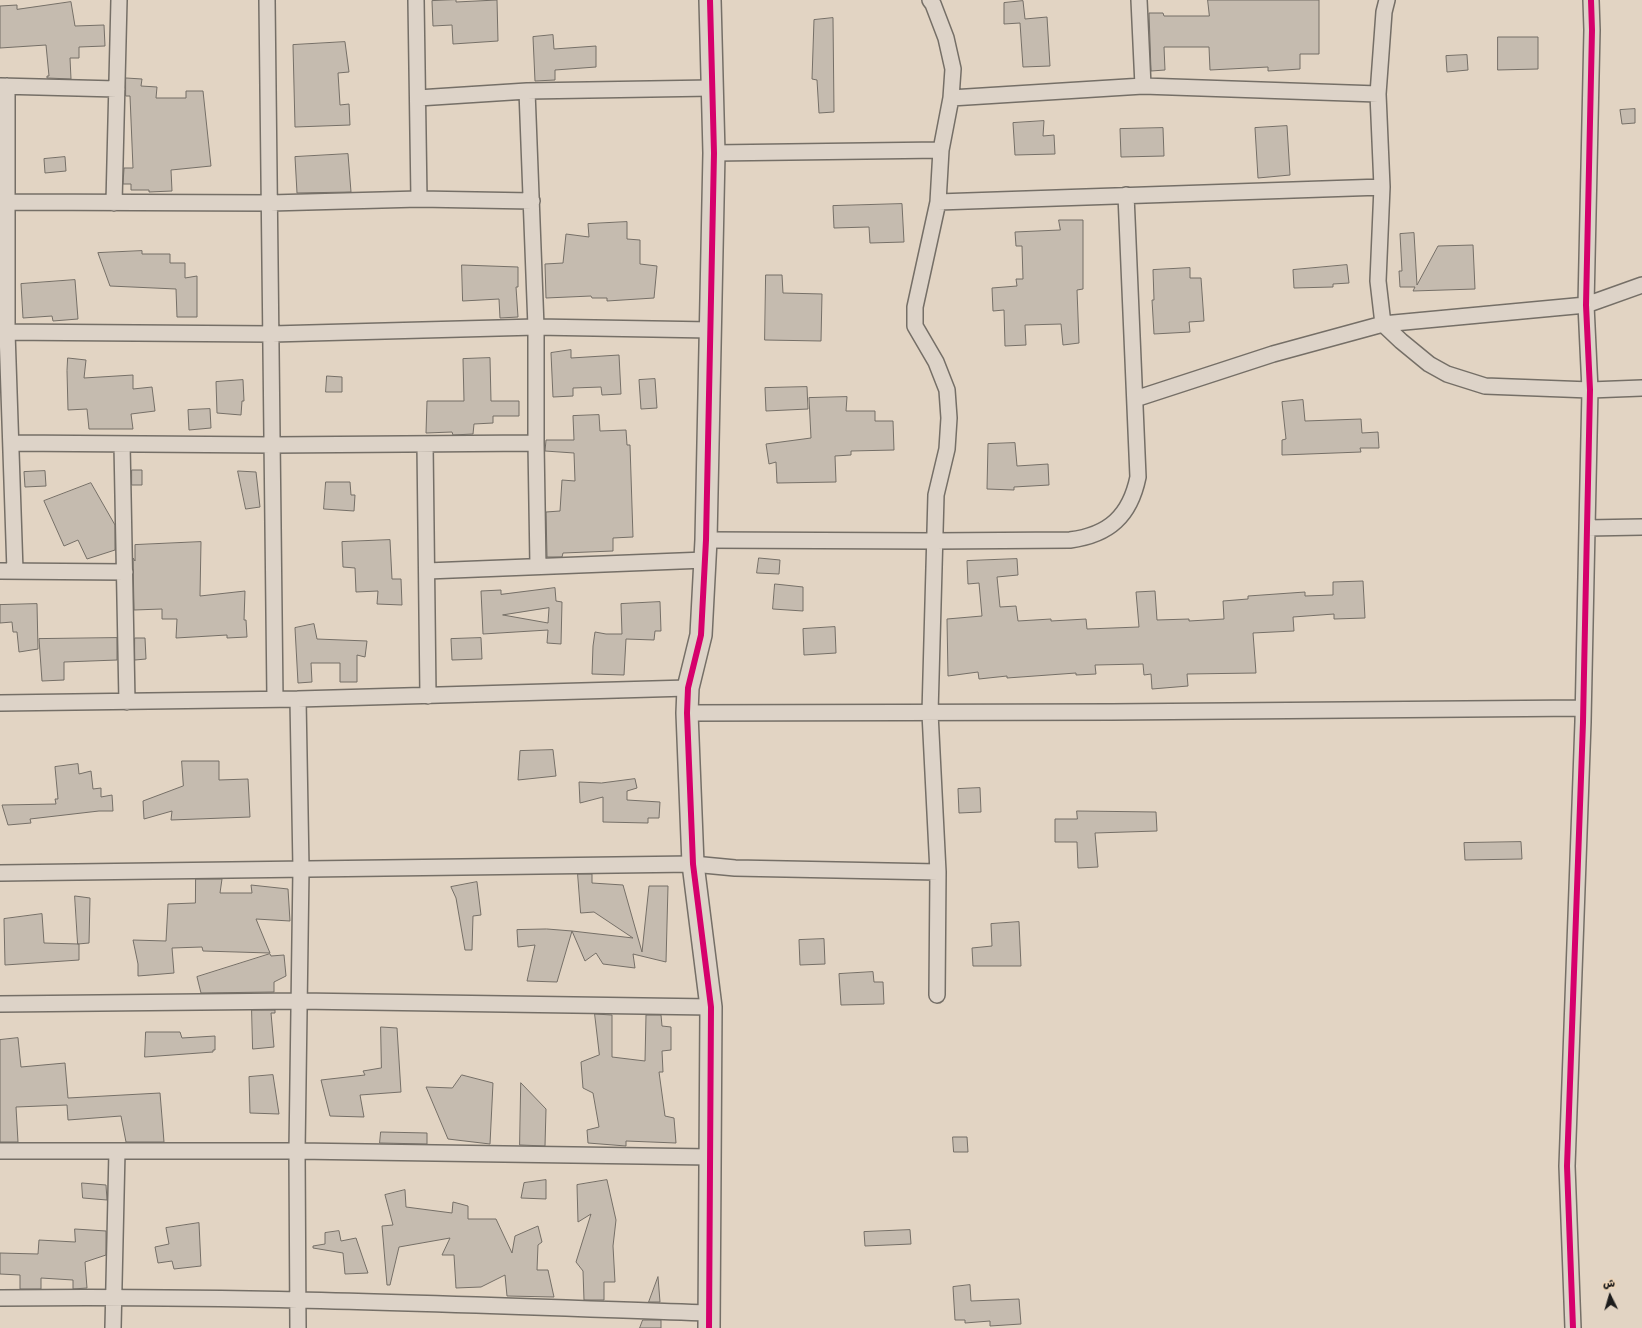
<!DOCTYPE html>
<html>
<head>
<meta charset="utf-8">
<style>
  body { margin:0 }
  #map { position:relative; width:1642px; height:1328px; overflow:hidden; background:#e2d4c3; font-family:Sriracha,"Playpen Sans Arabic",sans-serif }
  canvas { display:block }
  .north { position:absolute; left:1590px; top:1276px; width:40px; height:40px; -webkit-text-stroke:3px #efd5b6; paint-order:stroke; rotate:355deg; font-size:11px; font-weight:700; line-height:16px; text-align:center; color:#1c1c1c }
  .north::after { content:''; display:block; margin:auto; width:14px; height:18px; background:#1c1c1c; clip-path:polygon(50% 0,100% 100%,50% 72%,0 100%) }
</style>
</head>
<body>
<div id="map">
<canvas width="1642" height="1328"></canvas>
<div class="north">ش</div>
</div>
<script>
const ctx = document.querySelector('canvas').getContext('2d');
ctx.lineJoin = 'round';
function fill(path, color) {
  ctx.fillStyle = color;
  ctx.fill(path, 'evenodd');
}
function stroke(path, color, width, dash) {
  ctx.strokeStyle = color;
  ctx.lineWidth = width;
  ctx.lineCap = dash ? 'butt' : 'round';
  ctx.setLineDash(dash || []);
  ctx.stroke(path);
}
const building = new Path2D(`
  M 456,0 L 456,2 L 497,0 L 498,41 L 453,44 L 452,25 L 433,26 L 432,1 Z
  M 1208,0 L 1319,0 L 1319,54 L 1300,54 L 1300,69 L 1268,71 L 1268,67 L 1210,70 L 1209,47 L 1164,47 L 1165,70 L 1151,71 L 1149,13 L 1163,13 L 1164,16 L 1209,16 Z
  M 1023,1 L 1025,19 L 1047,17 L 1050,66 L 1023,67 L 1020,23 L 1004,24 L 1004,3 Z
  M 71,2 L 75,26 L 104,25 L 105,46 L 79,47 L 79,58 L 70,58 L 71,79 L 47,78 L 47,76 L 49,76 L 46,45 L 0,48 L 0,6 L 17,5 L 17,9 Z
  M 833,18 L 834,112 L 819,113 L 817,80 L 812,79 L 814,20 Z
  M 553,35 L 554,49 L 596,46 L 596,67 L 555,70 L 555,80 L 535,81 L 533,37 Z
  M 1498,37 L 1538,37 L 1538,69 L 1498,70 Z
  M 345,42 L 349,72 L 338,73 L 340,105 L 349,104 L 350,125 L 295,127 L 293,45 Z
  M 1467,55 L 1468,70 L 1447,72 L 1446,56 Z
  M 126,78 L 142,79 L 141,86 L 157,87 L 156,98 L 186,98 L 186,91 L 203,91 L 211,166 L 171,170 L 172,191 L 149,192 L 149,190 L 131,190 L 131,184 L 123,184 L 124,168 L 133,168 L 130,96 L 126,96 Z
  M 1635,109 L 1635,123 L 1622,124 L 1620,110 Z
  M 1044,121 L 1043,136 L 1054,135 L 1055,154 L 1015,155 L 1013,123 Z
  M 1287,126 L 1290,175 L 1258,178 L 1255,128 Z
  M 1163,128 L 1164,156 L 1121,157 L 1120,129 Z
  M 348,154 L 351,192 L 297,193 L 295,157 Z
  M 65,157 L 66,171 L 45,173 L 44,159 Z
  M 902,204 L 904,242 L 870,243 L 869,227 L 834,228 L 833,206 Z
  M 1059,220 L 1083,220 L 1083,289 L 1077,290 L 1079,343 L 1063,345 L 1061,324 L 1025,325 L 1026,345 L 1005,346 L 1004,310 L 993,311 L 992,288 L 1017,286 L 1016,279 L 1023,279 L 1022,246 L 1016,246 L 1015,232 L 1060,230 Z
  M 627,222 L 627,239 L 640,240 L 640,264 L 657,266 L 654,298 L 607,301 L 607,298 L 592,298 L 591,296 L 546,298 L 545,264 L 563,263 L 566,234 L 589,237 L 588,224 Z
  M 1414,233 L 1417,285 L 1438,246 L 1473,245 L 1475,289 L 1413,291 L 1415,287 L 1400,287 L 1399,271 L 1402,271 L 1400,234 Z
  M 142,251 L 142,254 L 170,254 L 170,263 L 185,263 L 185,278 L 197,276 L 197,317 L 177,317 L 176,289 L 110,286 L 98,253 Z
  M 462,265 L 518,267 L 518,287 L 516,287 L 518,317 L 500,318 L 499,299 L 463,301 Z
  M 1347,265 L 1349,283 L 1333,284 L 1333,287 L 1294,288 L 1293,270 Z
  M 1190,268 L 1190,278 L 1201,278 L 1204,321 L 1189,322 L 1190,332 L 1154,334 L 1152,300 L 1154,300 L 1153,270 Z
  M 766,275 L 782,275 L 783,293 L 822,294 L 821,341 L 765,340 Z
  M 75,280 L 78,319 L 53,321 L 52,316 L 23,318 L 21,284 Z
  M 571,350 L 571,358 L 619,355 L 621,394 L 602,395 L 601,387 L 573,388 L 573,396 L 553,397 L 551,353 Z
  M 68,358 L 86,360 L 84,378 L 133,375 L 133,389 L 152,387 L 155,411 L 131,414 L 133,429 L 89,429 L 87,409 L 68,410 L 67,371 Z
  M 490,358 L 491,401 L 519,401 L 519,416 L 493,416 L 493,423 L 474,424 L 473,434 L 453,435 L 452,432 L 426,433 L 427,401 L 464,401 L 463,359 Z
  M 327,376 L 342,377 L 342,392 L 326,392 Z
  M 655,379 L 657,408 L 641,409 L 639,380 Z
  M 243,380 L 244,401 L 242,401 L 241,415 L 217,413 L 216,382 Z
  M 807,387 L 808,409 L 766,411 L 765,388 Z
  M 847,397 L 846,411 L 875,411 L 875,421 L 893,421 L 894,450 L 851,451 L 851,455 L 835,456 L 836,482 L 777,483 L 776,462 L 769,464 L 766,444 L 811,438 L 809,398 Z
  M 1303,400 L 1305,421 L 1361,419 L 1362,433 L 1378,432 L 1379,448 L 1360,448 L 1361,452 L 1282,455 L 1282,440 L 1286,439 L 1282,402 Z
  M 210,409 L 211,428 L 189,430 L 188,410 Z
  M 599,415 L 600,431 L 626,430 L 627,445 L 630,445 L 633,537 L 613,538 L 613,551 L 563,553 L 562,557 L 547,557 L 546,512 L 560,511 L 562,480 L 575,481 L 574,453 L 545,451 L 546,440 L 574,440 L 573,416 Z
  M 1015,443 L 1017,466 L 1048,464 L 1049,485 L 1014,487 L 1014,490 L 987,489 L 988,444 Z
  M 132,470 L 142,470 L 142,485 L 132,485 Z
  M 45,471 L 46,486 L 25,487 L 24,472 Z
  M 238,471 L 256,472 L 260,507 L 246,509 Z
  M 326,482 L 350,482 L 351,495 L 355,495 L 354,511 L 324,509 Z
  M 91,483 L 115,525 L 115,550 L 87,559 L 78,540 L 64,546 L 44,501 Z
  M 390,540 L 392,579 L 401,579 L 402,605 L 377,604 L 378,591 L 356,592 L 355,568 L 343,567 L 342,542 Z
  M 201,542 L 200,596 L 245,591 L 244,620 L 246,620 L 247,637 L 227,638 L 227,635 L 176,638 L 177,619 L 162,619 L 162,609 L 134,610 L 133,558 L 135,561 L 135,545 Z
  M 759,558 L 780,560 L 779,574 L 757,573 Z
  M 1017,559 L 1018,575 L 997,577 L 1000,607 L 1016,606 L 1018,621 L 1051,619 L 1051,621 L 1086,619 L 1087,629 L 1139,627 L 1136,592 L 1155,591 L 1157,620 L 1189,619 L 1189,621 L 1224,619 L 1223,601 L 1248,599 L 1248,596 L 1305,592 L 1305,596 L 1333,595 L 1333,582 L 1363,581 L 1365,618 L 1334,619 L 1334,614 L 1293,617 L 1294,631 L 1253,633 L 1256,673 L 1187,674 L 1188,686 L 1152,689 L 1151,674 L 1144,675 L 1143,664 L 1095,665 L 1096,674 L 1076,675 L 1076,673 L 1007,678 L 1007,676 L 979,679 L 978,672 L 948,676 L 947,619 L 982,616 L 979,583 L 968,584 L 967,561 Z
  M 775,584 L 803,587 L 803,611 L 773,609 Z
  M 555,588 L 556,601 L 562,602 L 561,644 L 547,643 L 548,630 L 483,634 L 481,591 L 501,590 L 501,594 ZM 549,608 L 548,623 L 503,615 Z
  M 660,602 L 661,631 L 655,631 L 654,640 L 626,639 L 624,675 L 592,674 L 593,646 L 595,632 L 606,634 L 622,634 L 621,604 Z
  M 37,604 L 38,649 L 19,652 L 17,632 L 13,632 L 12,622 L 0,623 L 0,605 Z
  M 314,624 L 317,639 L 367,641 L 365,657 L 357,655 L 357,682 L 340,682 L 340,663 L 311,663 L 312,682 L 298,683 L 295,628 Z
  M 835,627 L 836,653 L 804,655 L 803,629 Z
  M 117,638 L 117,660 L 64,662 L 64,680 L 42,681 L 39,639 Z
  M 135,638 L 145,638 L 146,659 L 135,660 Z
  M 481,638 L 482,659 L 452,660 L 451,639 Z
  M 553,750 L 556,776 L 518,780 L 520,751 Z
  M 182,761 L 219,761 L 219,780 L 248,779 L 250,817 L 171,820 L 172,811 L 144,819 L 143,801 L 183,786 Z
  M 78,764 L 79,774 L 91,771 L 93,789 L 101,788 L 101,797 L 112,795 L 113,811 L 99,811 L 30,819 L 31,823 L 8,825 L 2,805 L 56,804 L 55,799 L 58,799 L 55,767 Z
  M 635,779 L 637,788 L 627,791 L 627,800 L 660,802 L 659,818 L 648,818 L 648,823 L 603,822 L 603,797 L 580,803 L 579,782 L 601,783 Z
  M 980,788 L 981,812 L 959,813 L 958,789 Z
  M 1077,811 L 1156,812 L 1157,831 L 1095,833 L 1098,867 L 1078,868 L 1077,842 L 1055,842 L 1055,819 L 1077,819 Z
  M 1521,842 L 1522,859 L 1465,860 L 1464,843 Z
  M 578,874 L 592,874 L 592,883 L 623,885 L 642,952 L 649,886 L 668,886 L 666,962 L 633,954 L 635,968 L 603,964 L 596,953 L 585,961 L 572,931 L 633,938 L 594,912 L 581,913 Z
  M 196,879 L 222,879 L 220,893 L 252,893 L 251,885 L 288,889 L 290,921 L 256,919 L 270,953 L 203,951 L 202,947 L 172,948 L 174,973 L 138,976 L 138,964 L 133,940 L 166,941 L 168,904 L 195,903 Z
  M 477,882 L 481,915 L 473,916 L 472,950 L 465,950 L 456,898 L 451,887 Z
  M 75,896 L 90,898 L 89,943 L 78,944 Z
  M 42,914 L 44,943 L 79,944 L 79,960 L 5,965 L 4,919 Z
  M 1019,922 L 1021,966 L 973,966 L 972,948 L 992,946 L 991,924 Z
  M 547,929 L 572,931 L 557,982 L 527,981 L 535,945 L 518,947 L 517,930 Z
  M 824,939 L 825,964 L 800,965 L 799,940 Z
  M 270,954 L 271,956 L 284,955 L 286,976 L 274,982 L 274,992 L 201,993 L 197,977 Z
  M 873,972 L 874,982 L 883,982 L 884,1004 L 841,1005 L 839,974 Z
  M 252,1010 L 275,1010 L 275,1013 L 271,1013 L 274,1047 L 253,1049 Z
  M 595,1014 L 612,1015 L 612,1057 L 645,1061 L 646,1015 L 661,1015 L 662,1026 L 671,1027 L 671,1050 L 662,1051 L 663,1072 L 659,1072 L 665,1116 L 674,1118 L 676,1143 L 626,1141 L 626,1146 L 588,1143 L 587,1130 L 599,1127 L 593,1093 L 583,1088 L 581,1062 L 599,1055 Z
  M 381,1027 L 397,1028 L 401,1092 L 360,1095 L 364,1117 L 330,1116 L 321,1080 L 365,1075 L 363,1071 L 381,1068 Z
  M 146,1032 L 180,1032 L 182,1038 L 215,1036 L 215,1050 L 213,1050 L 213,1052 L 145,1057 Z
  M 18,1038 L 21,1067 L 65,1063 L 68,1098 L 160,1093 L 164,1142 L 126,1142 L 121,1116 L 68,1120 L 67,1105 L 16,1107 L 18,1142 L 0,1142 L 0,1040 Z
  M 273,1075 L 279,1114 L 250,1113 L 249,1077 Z
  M 462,1075 L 493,1083 L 490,1144 L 448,1139 L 426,1087 L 452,1088 Z
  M 521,1083 L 546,1109 L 545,1146 L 520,1145 Z
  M 381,1132 L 427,1133 L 427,1144 L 380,1143 Z
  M 953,1137 L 967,1137 L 968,1152 L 954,1152 Z
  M 546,1180 L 546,1199 L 521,1198 L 524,1183 Z
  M 607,1180 L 616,1220 L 613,1246 L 615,1282 L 604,1282 L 604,1300 L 584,1300 L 583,1271 L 576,1262 L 591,1214 L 578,1222 L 577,1185 Z
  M 82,1183 L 106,1185 L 107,1200 L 83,1198 Z
  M 405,1190 L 406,1207 L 452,1213 L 453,1202 L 468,1206 L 468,1219 L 496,1219 L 512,1253 L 515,1236 L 538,1226 L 542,1242 L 538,1245 L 537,1270 L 548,1270 L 554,1297 L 507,1296 L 505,1275 L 481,1287 L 456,1288 L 454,1255 L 442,1255 L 450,1238 L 399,1247 L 390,1285 L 387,1285 L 382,1226 L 393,1225 L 385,1195 Z
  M 199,1223 L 201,1266 L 174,1269 L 172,1261 L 158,1263 L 155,1247 L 169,1244 L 166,1228 Z
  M 75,1229 L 106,1231 L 106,1255 L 85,1262 L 87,1288 L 73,1289 L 73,1280 L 41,1278 L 41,1289 L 20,1289 L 20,1275 L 0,1274 L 0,1253 L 38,1254 L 39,1240 L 75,1242 Z
  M 910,1230 L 911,1244 L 865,1246 L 864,1232 Z
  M 339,1231 L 341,1241 L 356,1238 L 368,1273 L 345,1274 L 343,1253 L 313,1248 L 313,1246 L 325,1244 L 325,1233 Z
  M 658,1277 L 660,1302 L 649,1302 Z
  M 970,1285 L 971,1301 L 1019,1299 L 1021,1324 L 990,1326 L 990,1321 L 965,1323 L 965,1320 L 955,1320 L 953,1287 Z
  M 643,1320 L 661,1320 L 661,1328 L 640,1328 Z`);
const street = new Path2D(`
  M 267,0 L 275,699
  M 416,0 L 419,199
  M 930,0 L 933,4 L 946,38 L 953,69 L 951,98 L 941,150 L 938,202 L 915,307 L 915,326 L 936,362 L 947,390 L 949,418 L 947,449 L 936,495 L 930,713 L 938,872 L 937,995
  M 1139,0 L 1143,86
  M 1387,0 L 1384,12 L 1378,94 L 1382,187 L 1378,281 L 1383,324 L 1401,341 L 1429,364 L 1447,374 L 1485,386 L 1590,390 L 1642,388
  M 0,86 L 117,89
  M 7,86 L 7,332 L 15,571
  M 527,91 L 536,327 L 536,443 L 538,566
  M 418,98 L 527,91 L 712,88
  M 951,98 L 1143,86 L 1378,94
  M 714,153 L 941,150
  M 7,202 L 270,203 L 419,199 L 532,201
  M 938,202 L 1382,187
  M 114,203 L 119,0
  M 0,332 L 272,334 L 536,327 L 711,330
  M 1135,399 L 1273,354 L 1383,324 L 1586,305 L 1642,285
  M 11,443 L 273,445 L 536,443
  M 122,444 L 127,702
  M 425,444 L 428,696
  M 1587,528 L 1642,527
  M 706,540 L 934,541 L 1070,540 C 1109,535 1130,516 1138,477 L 1126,195
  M 0,571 L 125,572
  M 427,571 L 705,560
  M 298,699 L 301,869 L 297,1151 L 298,1328
  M 0,703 L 298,699 L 688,688
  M 687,713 L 1112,712 L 1583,708
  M 0,873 L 693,864 L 735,868 L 938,872
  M 0,1004 L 299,1001 L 711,1007
  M 0,1151 L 297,1151 L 711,1157
  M 0,1298 C 236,1295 473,1305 709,1313
  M 113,1328 L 117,1151
  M 1573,1328 L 1567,1166 L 1583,722 L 1587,528 L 1590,390 L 1586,305 L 1592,30 L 1591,0`);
const secondary = new Path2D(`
  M 709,1328 L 711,1007 L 693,864 L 687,713 L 688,688 L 701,635 L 706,540 L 714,153 L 710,0`);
const cycleway = new Path2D(`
  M 709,1328 L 711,1007 L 693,864 L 687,713 L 688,688 L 701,635 L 706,540 L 714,153 L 710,0
  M 1573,1328 L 1567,1166 L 1583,722 L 1587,528 L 1590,390 L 1586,305 L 1592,30 L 1591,0`);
fill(building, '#c5bbaf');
stroke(building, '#756f67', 1);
stroke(street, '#756f67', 18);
stroke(secondary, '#756f67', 24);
stroke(street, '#ddd3c8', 15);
stroke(secondary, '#ddd3c8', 21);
stroke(cycleway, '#d6006c', 6);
</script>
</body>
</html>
